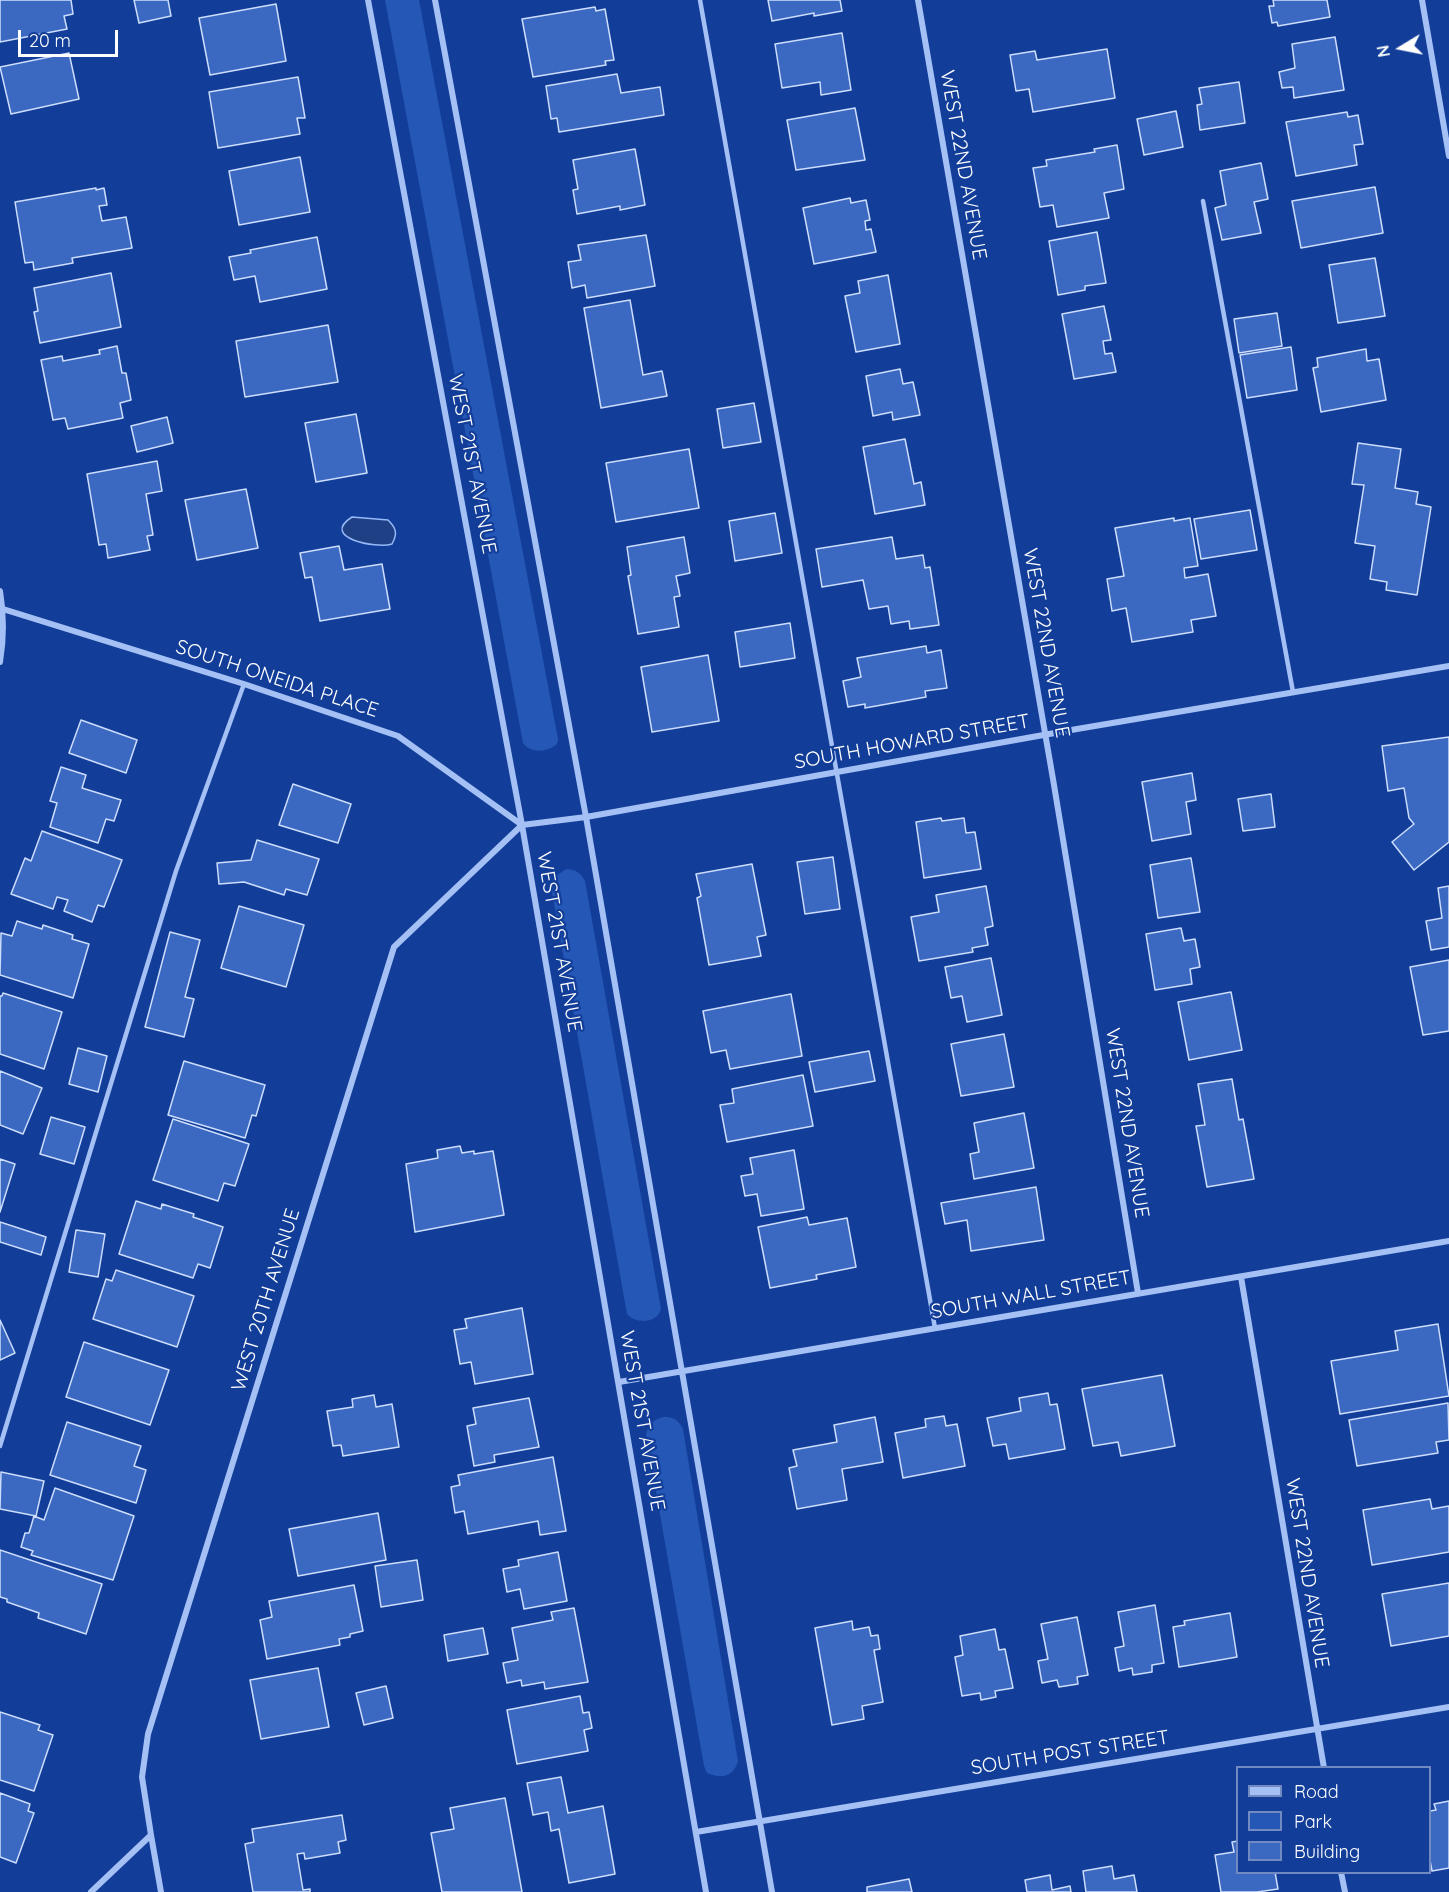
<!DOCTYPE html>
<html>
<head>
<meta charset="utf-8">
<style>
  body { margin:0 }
  #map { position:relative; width:1449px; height:1892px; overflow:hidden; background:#123e99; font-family:Quicksand,sans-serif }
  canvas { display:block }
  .legend { position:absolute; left:1236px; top:1766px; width:195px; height:108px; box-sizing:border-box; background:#123e99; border:2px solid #718bc2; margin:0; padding:8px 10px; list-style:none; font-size:18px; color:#fff }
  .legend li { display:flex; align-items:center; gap:12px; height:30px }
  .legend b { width:30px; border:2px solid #718bc2 }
  .north { position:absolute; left:1371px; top:18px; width:60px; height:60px; -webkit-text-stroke:4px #123e99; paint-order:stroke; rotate:260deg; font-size:16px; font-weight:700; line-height:24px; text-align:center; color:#fff }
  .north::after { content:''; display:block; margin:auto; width:21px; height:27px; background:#fff; clip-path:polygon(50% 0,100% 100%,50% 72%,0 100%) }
  .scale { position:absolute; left:18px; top:30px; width:100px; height:27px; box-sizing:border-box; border:3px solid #fff; border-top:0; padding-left:8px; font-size:18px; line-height:21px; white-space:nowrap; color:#fff; -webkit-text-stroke:4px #123e99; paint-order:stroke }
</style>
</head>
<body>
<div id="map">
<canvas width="1449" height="1892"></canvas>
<ul class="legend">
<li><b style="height:8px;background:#a4c0f4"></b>Road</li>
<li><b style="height:16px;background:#2557b7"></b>Park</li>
<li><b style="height:16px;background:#3b68c1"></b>Building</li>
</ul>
<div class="north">N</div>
<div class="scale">20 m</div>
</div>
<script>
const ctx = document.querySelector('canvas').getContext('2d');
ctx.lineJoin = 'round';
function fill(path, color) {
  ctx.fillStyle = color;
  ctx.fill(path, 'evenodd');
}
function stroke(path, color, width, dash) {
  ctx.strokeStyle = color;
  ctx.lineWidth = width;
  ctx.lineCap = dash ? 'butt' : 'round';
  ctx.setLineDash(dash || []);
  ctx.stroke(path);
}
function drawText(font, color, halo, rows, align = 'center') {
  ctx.font = font + ' Quicksand,sans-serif';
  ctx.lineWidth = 4.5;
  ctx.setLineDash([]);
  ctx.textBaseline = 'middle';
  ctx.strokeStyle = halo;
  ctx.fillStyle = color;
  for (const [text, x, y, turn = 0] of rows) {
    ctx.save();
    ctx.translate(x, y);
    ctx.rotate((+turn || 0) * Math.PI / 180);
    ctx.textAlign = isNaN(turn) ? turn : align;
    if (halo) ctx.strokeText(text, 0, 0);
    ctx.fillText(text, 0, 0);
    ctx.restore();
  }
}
const green = new Path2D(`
  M 385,0 L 419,0 L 558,739 L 557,744 C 548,752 531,754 523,743 Z
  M 566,869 C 576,870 580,872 585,881 L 661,1309 C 657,1324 636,1324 627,1314 L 551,886 L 553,878 Z
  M 663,1417 C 673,1417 678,1419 683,1429 L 738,1761 C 734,1777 721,1779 707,1773 L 704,1766 L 646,1434 C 649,1424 653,1420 663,1417 Z`);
const water = new Path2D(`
  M 352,517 L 388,520 C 396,528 398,533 392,544 C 377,549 319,538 352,517 Z`);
const building = new Path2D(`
  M 0,0 L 71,0 L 73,14 L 64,16 L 67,29 L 0,42 Z
  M 134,0 L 168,0 L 171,16 L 139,23 Z
  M 768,0 L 840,0 L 842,11 L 814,16 L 814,13 L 772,21 Z
  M 1273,0 L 1327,0 L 1330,17 L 1278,26 L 1277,22 L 1272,23 L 1269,6 L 1274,6 Z
  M 276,4 L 286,61 L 210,75 L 199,18 Z
  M 595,7 L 596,11 L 605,9 L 614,60 L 605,61 L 606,65 L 533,77 L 522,19 Z
  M 842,33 L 851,90 L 821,95 L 820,82 L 782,88 L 775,44 Z
  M 1335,37 L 1344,90 L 1294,98 L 1293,87 L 1282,88 L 1279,72 L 1295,68 L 1292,44 Z
  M 1107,49 L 1115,98 L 1033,112 L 1029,89 L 1016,91 L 1010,55 L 1035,51 L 1037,60 Z
  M 69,53 L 79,99 L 11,114 L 0,67 Z
  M 617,74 L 621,93 L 660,87 L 664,115 L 559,132 L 557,118 L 551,119 L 546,86 Z
  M 298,77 L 305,118 L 297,118 L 300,134 L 218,148 L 209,92 Z
  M 1239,82 L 1245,123 L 1200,130 L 1197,105 L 1202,104 L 1199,88 Z
  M 855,108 L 865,160 L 796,170 L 787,120 Z
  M 1176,111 L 1183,147 L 1144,155 L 1137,119 Z
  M 1347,112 L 1348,117 L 1358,115 L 1363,144 L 1354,145 L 1357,165 L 1296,176 L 1286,122 Z
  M 1117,145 L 1124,189 L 1104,193 L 1109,218 L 1057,227 L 1053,205 L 1040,207 L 1033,168 L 1047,166 L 1046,160 L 1095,152 L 1094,149 Z
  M 635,149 L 645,205 L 620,210 L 620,206 L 577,214 L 573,190 L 578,189 L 573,160 Z
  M 300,157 L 310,212 L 239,225 L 229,171 Z
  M 1261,163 L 1268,199 L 1254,202 L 1261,233 L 1222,240 L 1215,208 L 1226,205 L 1220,171 Z
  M 1375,187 L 1383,233 L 1301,248 L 1292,201 Z
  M 96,188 L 96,190 L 104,188 L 107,205 L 99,206 L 102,221 L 126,217 L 132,248 L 72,258 L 73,263 L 34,270 L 33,262 L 25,263 L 15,202 Z
  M 850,198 L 851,203 L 866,200 L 870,220 L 865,221 L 866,230 L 871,229 L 876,252 L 814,264 L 803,208 Z
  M 1097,232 L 1106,283 L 1085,286 L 1085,290 L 1058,295 L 1049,241 Z
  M 646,235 L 655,286 L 587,298 L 585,285 L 572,288 L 568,262 L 581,260 L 578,245 Z
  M 317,237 L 327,289 L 260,302 L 255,276 L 234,280 L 229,257 L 251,253 L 250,250 Z
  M 1375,258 L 1385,316 L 1338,323 L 1329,265 Z
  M 111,273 L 121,327 L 40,343 L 34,312 L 38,311 L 34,288 Z
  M 888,275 L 900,344 L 856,352 L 845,296 L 860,293 L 858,281 Z
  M 630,300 L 643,375 L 662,371 L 667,396 L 601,408 L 584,308 Z
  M 1104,306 L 1111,340 L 1103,341 L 1105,354 L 1112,353 L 1116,372 L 1074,379 L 1062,314 Z
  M 1277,313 L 1282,346 L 1239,353 L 1234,319 Z
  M 328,325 L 338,382 L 245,397 L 236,341 Z
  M 117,346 L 122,373 L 126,373 L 131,400 L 120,403 L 123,418 L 68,429 L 65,418 L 53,420 L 41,360 L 62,356 L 63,361 L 100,354 L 99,350 Z
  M 1291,347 L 1297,390 L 1247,398 L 1240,355 Z
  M 1366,349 L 1367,361 L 1379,359 L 1386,400 L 1321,412 L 1313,368 L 1318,367 L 1317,358 Z
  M 900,369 L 903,384 L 913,382 L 920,415 L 893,420 L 892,412 L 873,416 L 866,376 Z
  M 754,403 L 761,442 L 723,448 L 717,409 Z
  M 356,414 L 367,473 L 316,482 L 305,423 Z
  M 167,417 L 173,443 L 137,452 L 131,426 Z
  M 905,439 L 914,484 L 921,482 L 925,505 L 875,514 L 863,447 Z
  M 1358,443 L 1401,449 L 1395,488 L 1418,492 L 1416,504 L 1431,507 L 1417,595 L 1386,590 L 1387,582 L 1370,579 L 1375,546 L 1355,543 L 1364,485 L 1352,484 Z
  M 689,449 L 699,508 L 616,522 L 606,463 Z
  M 157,461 L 162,491 L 146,494 L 153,535 L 147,536 L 150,550 L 108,558 L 106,544 L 99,545 L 87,474 Z
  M 246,489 L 258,548 L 197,560 L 185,500 Z
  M 1250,510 L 1257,550 L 1201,559 L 1194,519 Z
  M 775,513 L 782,553 L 735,561 L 729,521 Z
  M 1174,518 L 1174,521 L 1190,518 L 1198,566 L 1184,568 L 1185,578 L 1208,574 L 1216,616 L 1191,620 L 1193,632 L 1132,642 L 1126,608 L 1112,611 L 1107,579 L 1124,576 L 1115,528 Z
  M 684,537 L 690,573 L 676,576 L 680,596 L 674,597 L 679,627 L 638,634 L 628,576 L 631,575 L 627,547 Z
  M 892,537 L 896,559 L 923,555 L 925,568 L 930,567 L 939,625 L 910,629 L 909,621 L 891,624 L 888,606 L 869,609 L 863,580 L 822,587 L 816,549 Z
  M 339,546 L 344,570 L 382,564 L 390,609 L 320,621 L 312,577 L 305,578 L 300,553 Z
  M 790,623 L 795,658 L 740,667 L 735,632 Z
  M 926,646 L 927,653 L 941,650 L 947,688 L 925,691 L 926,697 L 865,708 L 865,704 L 848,707 L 843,681 L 861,677 L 857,658 Z
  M 708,655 L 719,721 L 652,732 L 641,667 Z
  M 81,720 L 137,740 L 126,773 L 69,753 Z
  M 1449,737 L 1449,842 L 1414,870 L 1392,842 L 1414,824 L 1409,818 L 1404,788 L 1388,791 L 1382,746 Z
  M 61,767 L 86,775 L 82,788 L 121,800 L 114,821 L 106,819 L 98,843 L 50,827 L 57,803 L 50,801 Z
  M 1192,773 L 1196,800 L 1186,802 L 1191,834 L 1152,841 L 1142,782 Z
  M 293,784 L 351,804 L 338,843 L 279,825 Z
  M 1271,794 L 1275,827 L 1243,831 L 1238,799 Z
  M 941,818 L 942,821 L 964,818 L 966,833 L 975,832 L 981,869 L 924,878 L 916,822 Z
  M 42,831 L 122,860 L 104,907 L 98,905 L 92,922 L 64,911 L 68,900 L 57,897 L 53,909 L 11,894 L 25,858 L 31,861 Z
  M 257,840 L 319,859 L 307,895 L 286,889 L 284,895 L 244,882 L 219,884 L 217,863 L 251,860 Z
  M 833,857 L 840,909 L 805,914 L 797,862 Z
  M 1191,858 L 1200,912 L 1158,918 L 1150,865 Z
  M 752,864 L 766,935 L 757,937 L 761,956 L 709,965 L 697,898 L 701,896 L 696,874 Z
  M 986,886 L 993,926 L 985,928 L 988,945 L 972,948 L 973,952 L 919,961 L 911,917 L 939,912 L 936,895 Z
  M 1449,886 L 1449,947 L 1431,950 L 1426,921 L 1442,918 L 1438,888 Z
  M 239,906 L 304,925 L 286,987 L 221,968 Z
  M 17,921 L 42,929 L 43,925 L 73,935 L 72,939 L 89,944 L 73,998 L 0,975 L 1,933 L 12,936 Z
  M 1181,928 L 1184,941 L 1195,939 L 1200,967 L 1190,969 L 1192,984 L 1155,990 L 1146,934 Z
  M 170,932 L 200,940 L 185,997 L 194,999 L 184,1037 L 145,1027 Z
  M 991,958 L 1002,1015 L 967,1022 L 962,996 L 951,998 L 945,967 Z
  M 1449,960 L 1449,1031 L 1423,1035 L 1410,967 Z
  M 1231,992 L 1242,1050 L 1189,1060 L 1178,1002 Z
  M 3,993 L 62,1012 L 44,1069 L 0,1054 L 0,996 L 2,996 Z
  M 791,994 L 802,1056 L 730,1069 L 726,1050 L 711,1053 L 703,1011 Z
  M 1004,1034 L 1014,1087 L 961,1096 L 951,1044 Z
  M 78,1048 L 107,1056 L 98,1092 L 69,1084 Z
  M 869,1051 L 875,1081 L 815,1092 L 809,1062 Z
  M 184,1061 L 265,1085 L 256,1116 L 252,1115 L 245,1138 L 168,1115 Z
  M 0,1071 L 42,1088 L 23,1134 L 0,1125 Z
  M 803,1075 L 813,1126 L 727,1142 L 720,1105 L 734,1103 L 732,1089 Z
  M 1232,1079 L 1239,1120 L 1243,1119 L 1254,1179 L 1207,1187 L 1196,1126 L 1205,1125 L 1198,1084 Z
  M 1024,1113 L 1034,1168 L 974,1179 L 970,1154 L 979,1152 L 974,1123 Z
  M 51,1117 L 85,1127 L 74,1164 L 40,1154 Z
  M 173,1119 L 249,1144 L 235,1186 L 224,1183 L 218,1201 L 153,1180 Z
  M 460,1146 L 462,1153 L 474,1151 L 474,1154 L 493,1151 L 504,1215 L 415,1232 L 406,1164 L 438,1158 L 437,1150 Z
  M 794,1150 L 804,1209 L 761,1216 L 757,1194 L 745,1196 L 741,1176 L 753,1174 L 750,1158 Z
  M 0,1159 L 15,1164 L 0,1212 Z
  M 1036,1187 L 1044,1240 L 971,1251 L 967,1220 L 945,1224 L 941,1203 Z
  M 136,1201 L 161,1209 L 162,1204 L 194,1214 L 193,1217 L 223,1227 L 210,1268 L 198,1264 L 193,1278 L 119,1254 Z
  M 807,1217 L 809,1225 L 847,1218 L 856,1267 L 816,1275 L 817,1279 L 770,1288 L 758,1227 Z
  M 0,1222 L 46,1237 L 41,1255 L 0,1242 Z
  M 76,1230 L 105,1234 L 98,1277 L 69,1272 Z
  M 116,1270 L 194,1296 L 177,1347 L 93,1319 L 106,1279 L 112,1281 Z
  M 522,1308 L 533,1374 L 475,1384 L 471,1362 L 460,1364 L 454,1330 L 467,1328 L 465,1319 Z
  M 0,1320 L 15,1353 L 0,1360 Z
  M 1438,1324 L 1449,1396 L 1340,1414 L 1331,1361 L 1398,1350 L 1395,1331 Z
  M 84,1342 L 169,1370 L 150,1425 L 66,1397 Z
  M 1162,1375 L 1175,1446 L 1121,1456 L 1118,1442 L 1093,1446 L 1082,1389 Z
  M 1048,1393 L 1050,1405 L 1057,1404 L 1065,1449 L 1009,1459 L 1006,1444 L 993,1446 L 987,1418 L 1021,1411 L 1019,1398 Z
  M 374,1395 L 376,1407 L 392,1404 L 399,1447 L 343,1456 L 341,1445 L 333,1446 L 327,1411 L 353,1407 L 352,1399 Z
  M 529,1398 L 539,1447 L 494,1455 L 495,1462 L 474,1466 L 467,1426 L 476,1424 L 473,1408 Z
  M 1448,1403 L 1449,1440 L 1436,1442 L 1438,1453 L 1357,1466 L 1349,1420 Z
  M 944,1416 L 946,1426 L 957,1424 L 965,1466 L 903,1478 L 895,1433 L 926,1427 L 925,1419 Z
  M 875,1417 L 883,1462 L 842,1469 L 847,1500 L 797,1509 L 789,1468 L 797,1466 L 793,1450 L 837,1442 L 834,1425 Z
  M 67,1422 L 141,1446 L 134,1466 L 146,1470 L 136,1503 L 50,1475 Z
  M 553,1457 L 566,1531 L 540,1535 L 538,1521 L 468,1534 L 464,1511 L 455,1513 L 451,1487 L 460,1485 L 458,1475 Z
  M 1,1472 L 44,1481 L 36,1516 L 0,1509 Z
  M 55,1488 L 134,1516 L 113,1580 L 31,1555 L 33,1551 L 21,1547 L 25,1533 L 29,1533 L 34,1516 L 44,1520 Z
  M 1430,1499 L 1432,1509 L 1449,1506 L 1449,1552 L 1372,1565 L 1363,1510 Z
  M 378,1513 L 386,1560 L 298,1576 L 289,1529 Z
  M 0,1550 L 102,1584 L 86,1634 L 38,1618 L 39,1613 L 7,1602 L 7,1599 L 0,1597 Z
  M 558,1552 L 567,1601 L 524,1609 L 520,1589 L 507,1592 L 503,1569 L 519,1566 L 518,1560 Z
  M 417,1560 L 423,1600 L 381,1607 L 375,1566 Z
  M 1449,1583 L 1449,1636 L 1391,1646 L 1382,1594 Z
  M 354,1585 L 363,1631 L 350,1634 L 350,1637 L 339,1639 L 340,1645 L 267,1659 L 260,1620 L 272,1617 L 269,1601 Z
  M 1155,1605 L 1164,1663 L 1152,1665 L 1152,1672 L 1133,1675 L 1132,1668 L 1119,1671 L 1115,1648 L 1124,1646 L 1118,1612 Z
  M 574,1608 L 588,1682 L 545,1689 L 544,1682 L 522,1686 L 521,1680 L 507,1683 L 503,1663 L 518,1660 L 512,1628 L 553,1620 L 551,1612 Z
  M 1230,1613 L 1237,1657 L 1179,1667 L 1173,1627 L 1185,1625 L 1184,1621 Z
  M 1077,1617 L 1088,1675 L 1077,1677 L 1078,1684 L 1059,1687 L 1057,1680 L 1042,1683 L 1038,1661 L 1048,1659 L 1041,1624 Z
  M 852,1621 L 853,1630 L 869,1627 L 871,1636 L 878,1635 L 880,1649 L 874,1650 L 883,1702 L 862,1706 L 864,1719 L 832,1725 L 815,1628 Z
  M 483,1628 L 488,1654 L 448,1661 L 444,1635 Z
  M 995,1629 L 999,1650 L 1005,1649 L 1013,1688 L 995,1691 L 996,1697 L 981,1700 L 980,1693 L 962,1696 L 955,1657 L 963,1655 L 960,1636 Z
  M 318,1668 L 329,1727 L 261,1739 L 250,1680 Z
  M 386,1686 L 393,1718 L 364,1725 L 356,1693 Z
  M 580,1696 L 583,1713 L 589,1712 L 592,1728 L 584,1730 L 588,1751 L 517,1764 L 507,1710 Z
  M 0,1712 L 40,1725 L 38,1730 L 53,1735 L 34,1791 L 0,1780 Z
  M 561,1777 L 568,1813 L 603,1806 L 615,1874 L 569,1883 L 559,1829 L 551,1831 L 548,1812 L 533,1815 L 527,1783 Z
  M 0,1793 L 30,1804 L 28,1811 L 34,1813 L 16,1863 L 0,1857 Z
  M 505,1798 L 522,1892 L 442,1892 L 431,1833 L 454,1829 L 450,1808 Z
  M 1449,1801 L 1449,1868 L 1432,1871 L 1430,1860 L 1430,1811 L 1436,1810 L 1434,1804 Z
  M 342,1815 L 346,1840 L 338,1842 L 340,1853 L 305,1859 L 304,1853 L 297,1854 L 303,1890 L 310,1889 L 310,1892 L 253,1892 L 245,1844 L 254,1842 L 252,1829 Z
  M 1238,1841 L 1238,1872 L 1275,1872 L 1278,1889 L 1257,1892 L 1221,1892 L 1215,1855 L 1234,1852 L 1232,1842 Z
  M 1112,1866 L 1114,1879 L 1134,1875 L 1137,1892 L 1086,1892 L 1083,1871 Z
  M 1050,1875 L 1052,1890 L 1070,1886 L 1071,1892 L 1027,1892 L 1025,1880 Z
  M 909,1879 L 912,1892 L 867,1892 L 867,1887 Z`);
const lane = new Path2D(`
  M 700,0 L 935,1328
  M 1203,201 L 1293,692
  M 0,1446 L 176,871 L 244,684`);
const street = new Path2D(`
  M 368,0 L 522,825 L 706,1892
  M 435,0 L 586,817 L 772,1892
  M 918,0 L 1053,779 L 1138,1293
  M 1422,0 L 1449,156
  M 0,591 C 4,615 4,638 0,662
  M 0,608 L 244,684 L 398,736 L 522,825
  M 522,825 L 586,817 L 1077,729 L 1449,666
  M 1241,1277 L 1324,1768
  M 619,1382 L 1449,1241
  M 696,1832 L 1449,1707
  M 151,1835 L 161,1892
  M 1341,1872 L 1345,1892
  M 91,1892 L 151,1835 L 142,1777 L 148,1734 L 394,947 L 522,825`);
const streetNames = [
  ["WEST 22ND AVENUE",963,165,80],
  ["WEST 21ST AVENUE",472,464,79],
  ["WEST 22ND AVENUE",1046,643,80],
  ["SOUTH ONEIDA PLACE",277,679,18],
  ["SOUTH HOWARD STREET",912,742,-10],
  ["WEST 21ST AVENUE",559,942,80],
  ["WEST 22ND AVENUE",1127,1123,81],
  ["SOUTH WALL STREET",1031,1295,-10],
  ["WEST 20TH AVENUE",266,1300,-73],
  ["WEST 21ST AVENUE",642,1421,80],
  ["WEST 22ND AVENUE",1307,1573,81],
  ["SOUTH POST STREET",1070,1753,-9]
];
fill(green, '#2557b7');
fill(water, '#1f4085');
stroke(water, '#96b9f7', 1.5);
fill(building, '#3b68c1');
stroke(building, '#ccddfd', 1.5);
stroke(lane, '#a4c0f4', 4.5);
stroke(street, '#a4c0f4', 6);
drawText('20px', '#fff', '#123e99', streetNames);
</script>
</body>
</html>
